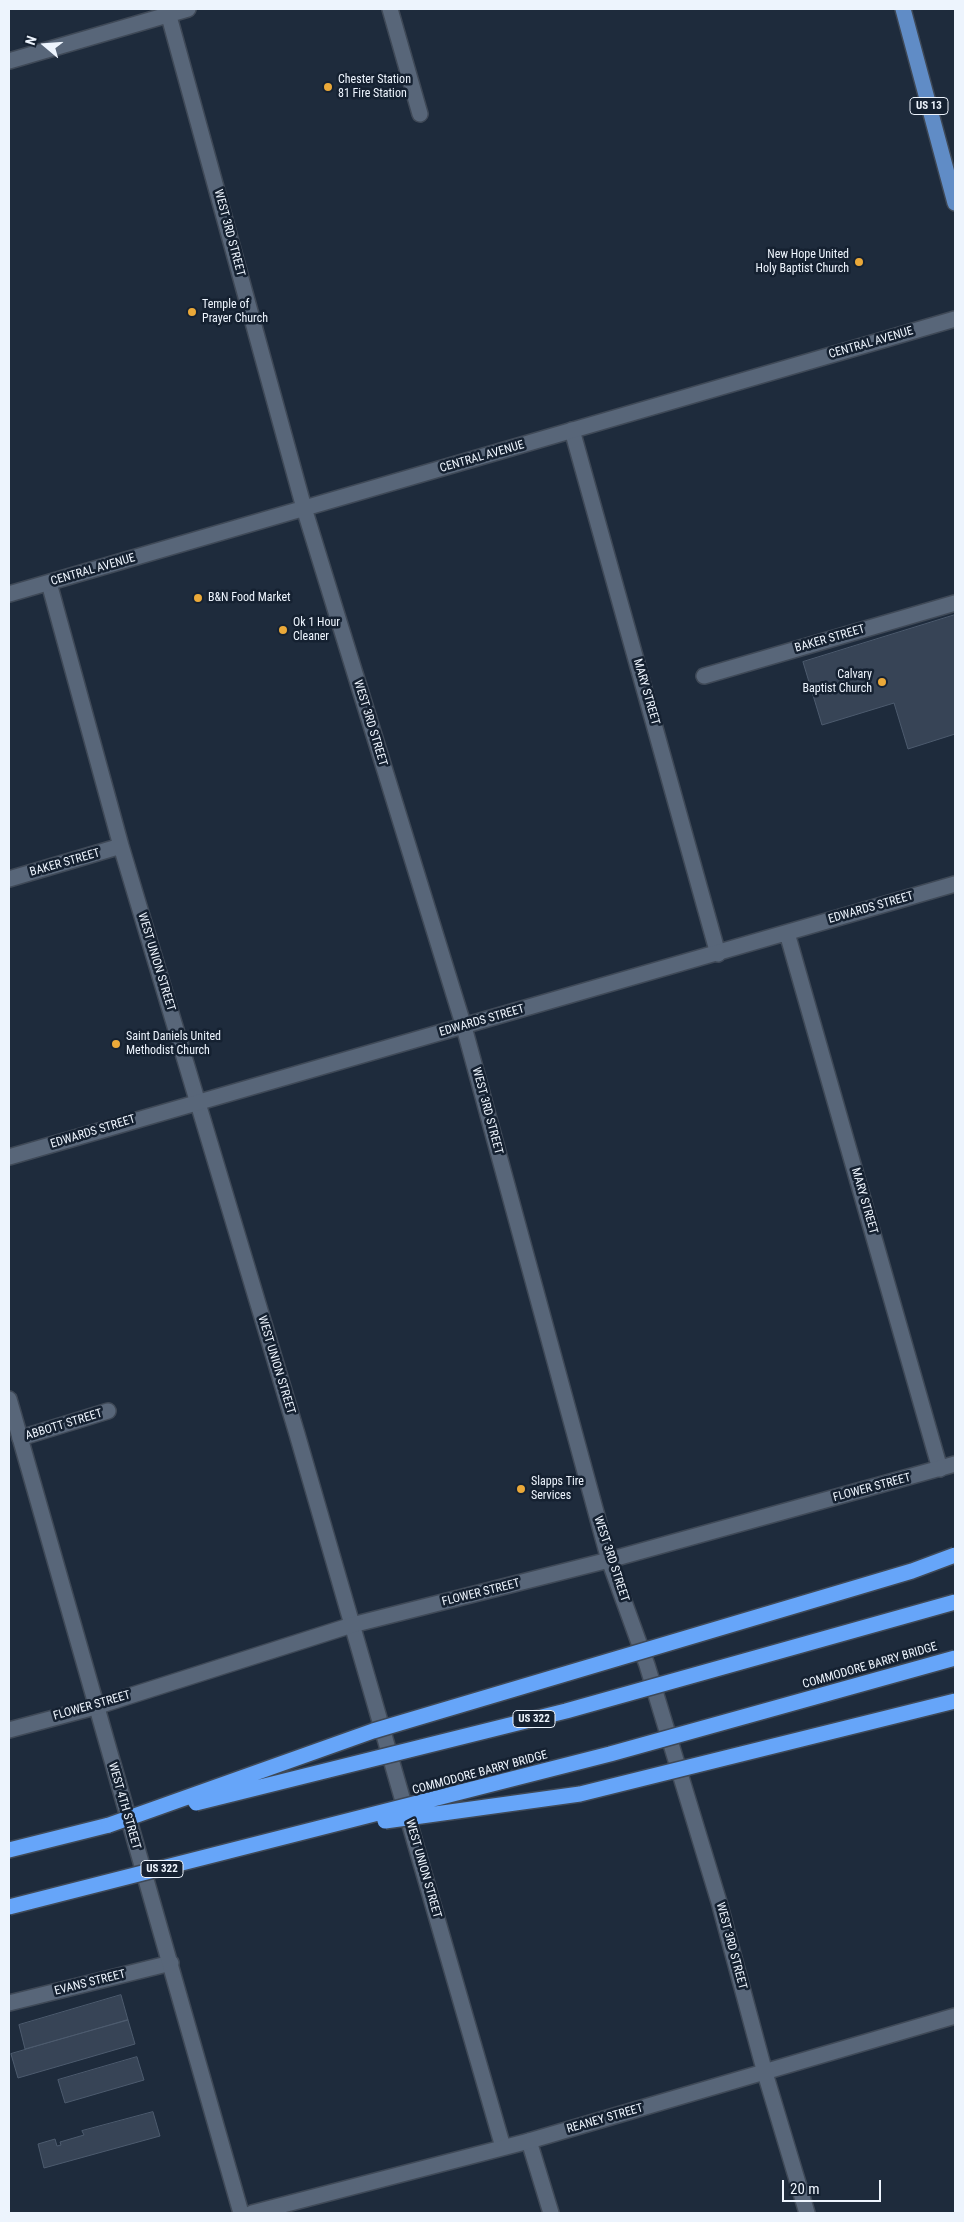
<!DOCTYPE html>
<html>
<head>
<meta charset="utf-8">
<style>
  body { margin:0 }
  #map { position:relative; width:964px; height:2222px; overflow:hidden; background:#1e2b3c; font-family:"Roboto Condensed",sans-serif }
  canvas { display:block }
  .frame { position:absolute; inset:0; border:10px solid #edf4fd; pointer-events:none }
  .north { position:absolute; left:20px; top:20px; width:50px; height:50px; -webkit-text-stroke:4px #152131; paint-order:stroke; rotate:288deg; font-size:14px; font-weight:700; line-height:20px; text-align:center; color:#edf4fd }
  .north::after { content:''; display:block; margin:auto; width:18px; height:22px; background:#edf4fd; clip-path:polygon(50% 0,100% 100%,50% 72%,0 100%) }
  .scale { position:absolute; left:782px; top:2180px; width:99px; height:22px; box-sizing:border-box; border:2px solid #edf4fd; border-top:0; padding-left:6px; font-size:15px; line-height:18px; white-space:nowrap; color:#edf4fd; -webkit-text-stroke:4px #152131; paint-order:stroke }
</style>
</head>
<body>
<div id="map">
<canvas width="964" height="2222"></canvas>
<div class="frame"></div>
<div class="north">N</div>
<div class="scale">20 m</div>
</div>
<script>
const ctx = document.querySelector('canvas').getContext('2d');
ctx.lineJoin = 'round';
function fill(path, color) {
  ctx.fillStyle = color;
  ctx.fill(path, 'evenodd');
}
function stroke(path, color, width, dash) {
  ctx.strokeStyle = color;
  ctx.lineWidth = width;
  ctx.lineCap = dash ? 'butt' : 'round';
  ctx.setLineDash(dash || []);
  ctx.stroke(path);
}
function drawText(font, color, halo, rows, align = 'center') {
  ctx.font = font + ' "Roboto Condensed",sans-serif';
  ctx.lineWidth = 5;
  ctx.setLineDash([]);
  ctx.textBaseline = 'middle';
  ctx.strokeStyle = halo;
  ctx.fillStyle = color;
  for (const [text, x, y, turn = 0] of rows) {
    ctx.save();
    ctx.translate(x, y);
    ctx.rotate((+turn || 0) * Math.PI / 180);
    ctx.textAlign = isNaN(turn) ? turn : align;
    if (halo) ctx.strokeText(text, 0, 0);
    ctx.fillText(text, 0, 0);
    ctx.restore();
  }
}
const building = new Path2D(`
  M 955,615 L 955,734 L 908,749 L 894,703 L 822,725 L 803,662 Z
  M 121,1995 L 128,2020 L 25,2049 L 19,2025 Z
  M 128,2020 L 135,2044 L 18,2078 L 11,2054 Z
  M 137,2057 L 144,2080 L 65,2103 L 58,2080 Z
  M 153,2112 L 160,2136 L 44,2168 L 38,2144 L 55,2139 L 57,2146 L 61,2145 L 60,2142 L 84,2135 L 82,2131 Z`);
const service = new Path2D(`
  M 390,9 L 420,114
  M 572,430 L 718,954
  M 49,583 L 121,846 L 297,1434 L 503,2147
  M 704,676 L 955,603
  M 9,879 L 121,846
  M 20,1438 L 108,1411
  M 9,2003 L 171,1963
  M 529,2141 L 551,2213`);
const minor = new Path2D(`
  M 167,9 L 304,508 L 464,1027 L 609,1560 L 647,1665 L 719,1902 L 765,2073 L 807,2213
  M 9,61 L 188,9
  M 9,594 L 955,319
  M 787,933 L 940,1469
  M 9,1157 L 955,884
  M 9,1399 L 241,2213
  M 252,2213 L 529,2141 L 955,2016`);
const tertiary = new Path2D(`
  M 9,1730 L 95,1707 L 352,1625 L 609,1560 L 955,1464`);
const primary = new Path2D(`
  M 903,9 L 955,203`);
const motorway = new Path2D(`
  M 9,1850 L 109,1825`);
const motorwayBridge = new Path2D(`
  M 196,1803 L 566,1711 L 955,1602
  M 385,1821 L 580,1794 L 955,1701
  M 109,1825 L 373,1731 L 912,1571 L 955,1555
  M 9,1907 L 610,1754 L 955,1658`);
const markers = [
  [328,87,5,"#eba939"],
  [859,262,5,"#eba939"],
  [192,312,5,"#eba939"],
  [198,598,5,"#eba939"],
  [283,630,5,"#eba939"],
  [882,682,5,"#eba939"],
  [116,1044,5,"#eba939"],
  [521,1489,5,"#eba939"]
];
const shields = [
  [929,106,38],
  [534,1719,42],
  [162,1869,42]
];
const shieldNames = [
  ["US 13",929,106],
  ["US 322",534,1719],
  ["US 322",162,1869]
];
const poiNames = [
  ["Chester Station",338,80],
  ["81 Fire Station",338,94],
  ["New Hope United",849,255,"right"],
  ["Holy Baptist Church",849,269,"right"],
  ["Temple of",202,305],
  ["Prayer Church",202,319],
  ["B&N Food Market",208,598],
  ["Ok 1 Hour",293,623],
  ["Cleaner",293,637],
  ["Calvary",872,675,"right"],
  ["Baptist Church",872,689,"right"],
  ["Saint Daniels United",126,1037],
  ["Methodist Church",126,1051],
  ["Slapps Tire",531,1482],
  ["Services",531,1496]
];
const streetNames = [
  ["WEST 3RD STREET",229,233,75],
  ["CENTRAL AVENUE",871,343,-16],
  ["CENTRAL AVENUE",482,457,-16],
  ["CENTRAL AVENUE",93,570,-16],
  ["BAKER STREET",830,639,-16],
  ["MARY STREET",646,692,74],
  ["WEST 3RD STREET",370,723,73],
  ["BAKER STREET",65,863,-16],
  ["EDWARDS STREET",871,908,-16],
  ["WEST UNION STREET",156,962,73],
  ["EDWARDS STREET",482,1021,-16],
  ["WEST 3RD STREET",487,1111,75],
  ["EDWARDS STREET",93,1132,-17],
  ["MARY STREET",864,1201,74],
  ["WEST UNION STREET",276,1365,73],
  ["ABBOTT STREET",64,1425,-17],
  ["FLOWER STREET",872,1488,-15],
  ["WEST 3RD STREET",611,1559,72],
  ["FLOWER STREET",481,1593,-14],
  ["COMMODORE BARRY BRIDGE",870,1666,-16],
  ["FLOWER STREET",92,1706,-16],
  ["COMMODORE BARRY BRIDGE",480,1773,-15],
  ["WEST 4TH STREET",124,1806,74],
  ["WEST UNION STREET",423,1869,74],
  ["WEST 3RD STREET",731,1946,75],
  ["EVANS STREET",90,1983,-14],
  ["REANEY STREET",605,2119,-16]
];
fill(building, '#374456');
stroke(building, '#4d5b6e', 1);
stroke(service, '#3f4957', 18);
stroke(minor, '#3f4957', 18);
stroke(tertiary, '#3f4957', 18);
stroke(primary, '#3f4957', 18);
stroke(motorway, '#3f4957', 18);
stroke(service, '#586679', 15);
stroke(minor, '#586679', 15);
stroke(tertiary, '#586679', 15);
stroke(primary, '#608cc6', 15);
stroke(motorway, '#66a5f9', 15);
stroke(motorwayBridge, '#3f4957', 18, []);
stroke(motorwayBridge, '#66a5f9', 15);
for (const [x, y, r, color] of markers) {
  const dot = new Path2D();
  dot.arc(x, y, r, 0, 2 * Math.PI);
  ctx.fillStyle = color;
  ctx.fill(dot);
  stroke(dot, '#152131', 2);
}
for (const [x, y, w] of shields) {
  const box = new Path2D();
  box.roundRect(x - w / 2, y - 8.5, w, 17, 4);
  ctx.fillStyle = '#152131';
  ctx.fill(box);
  stroke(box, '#edf4fd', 1);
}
drawText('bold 11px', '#edf4fd', null, shieldNames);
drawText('12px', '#edf4fd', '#152131', poiNames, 'left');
drawText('12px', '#edf4fd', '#152131', streetNames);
</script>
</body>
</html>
